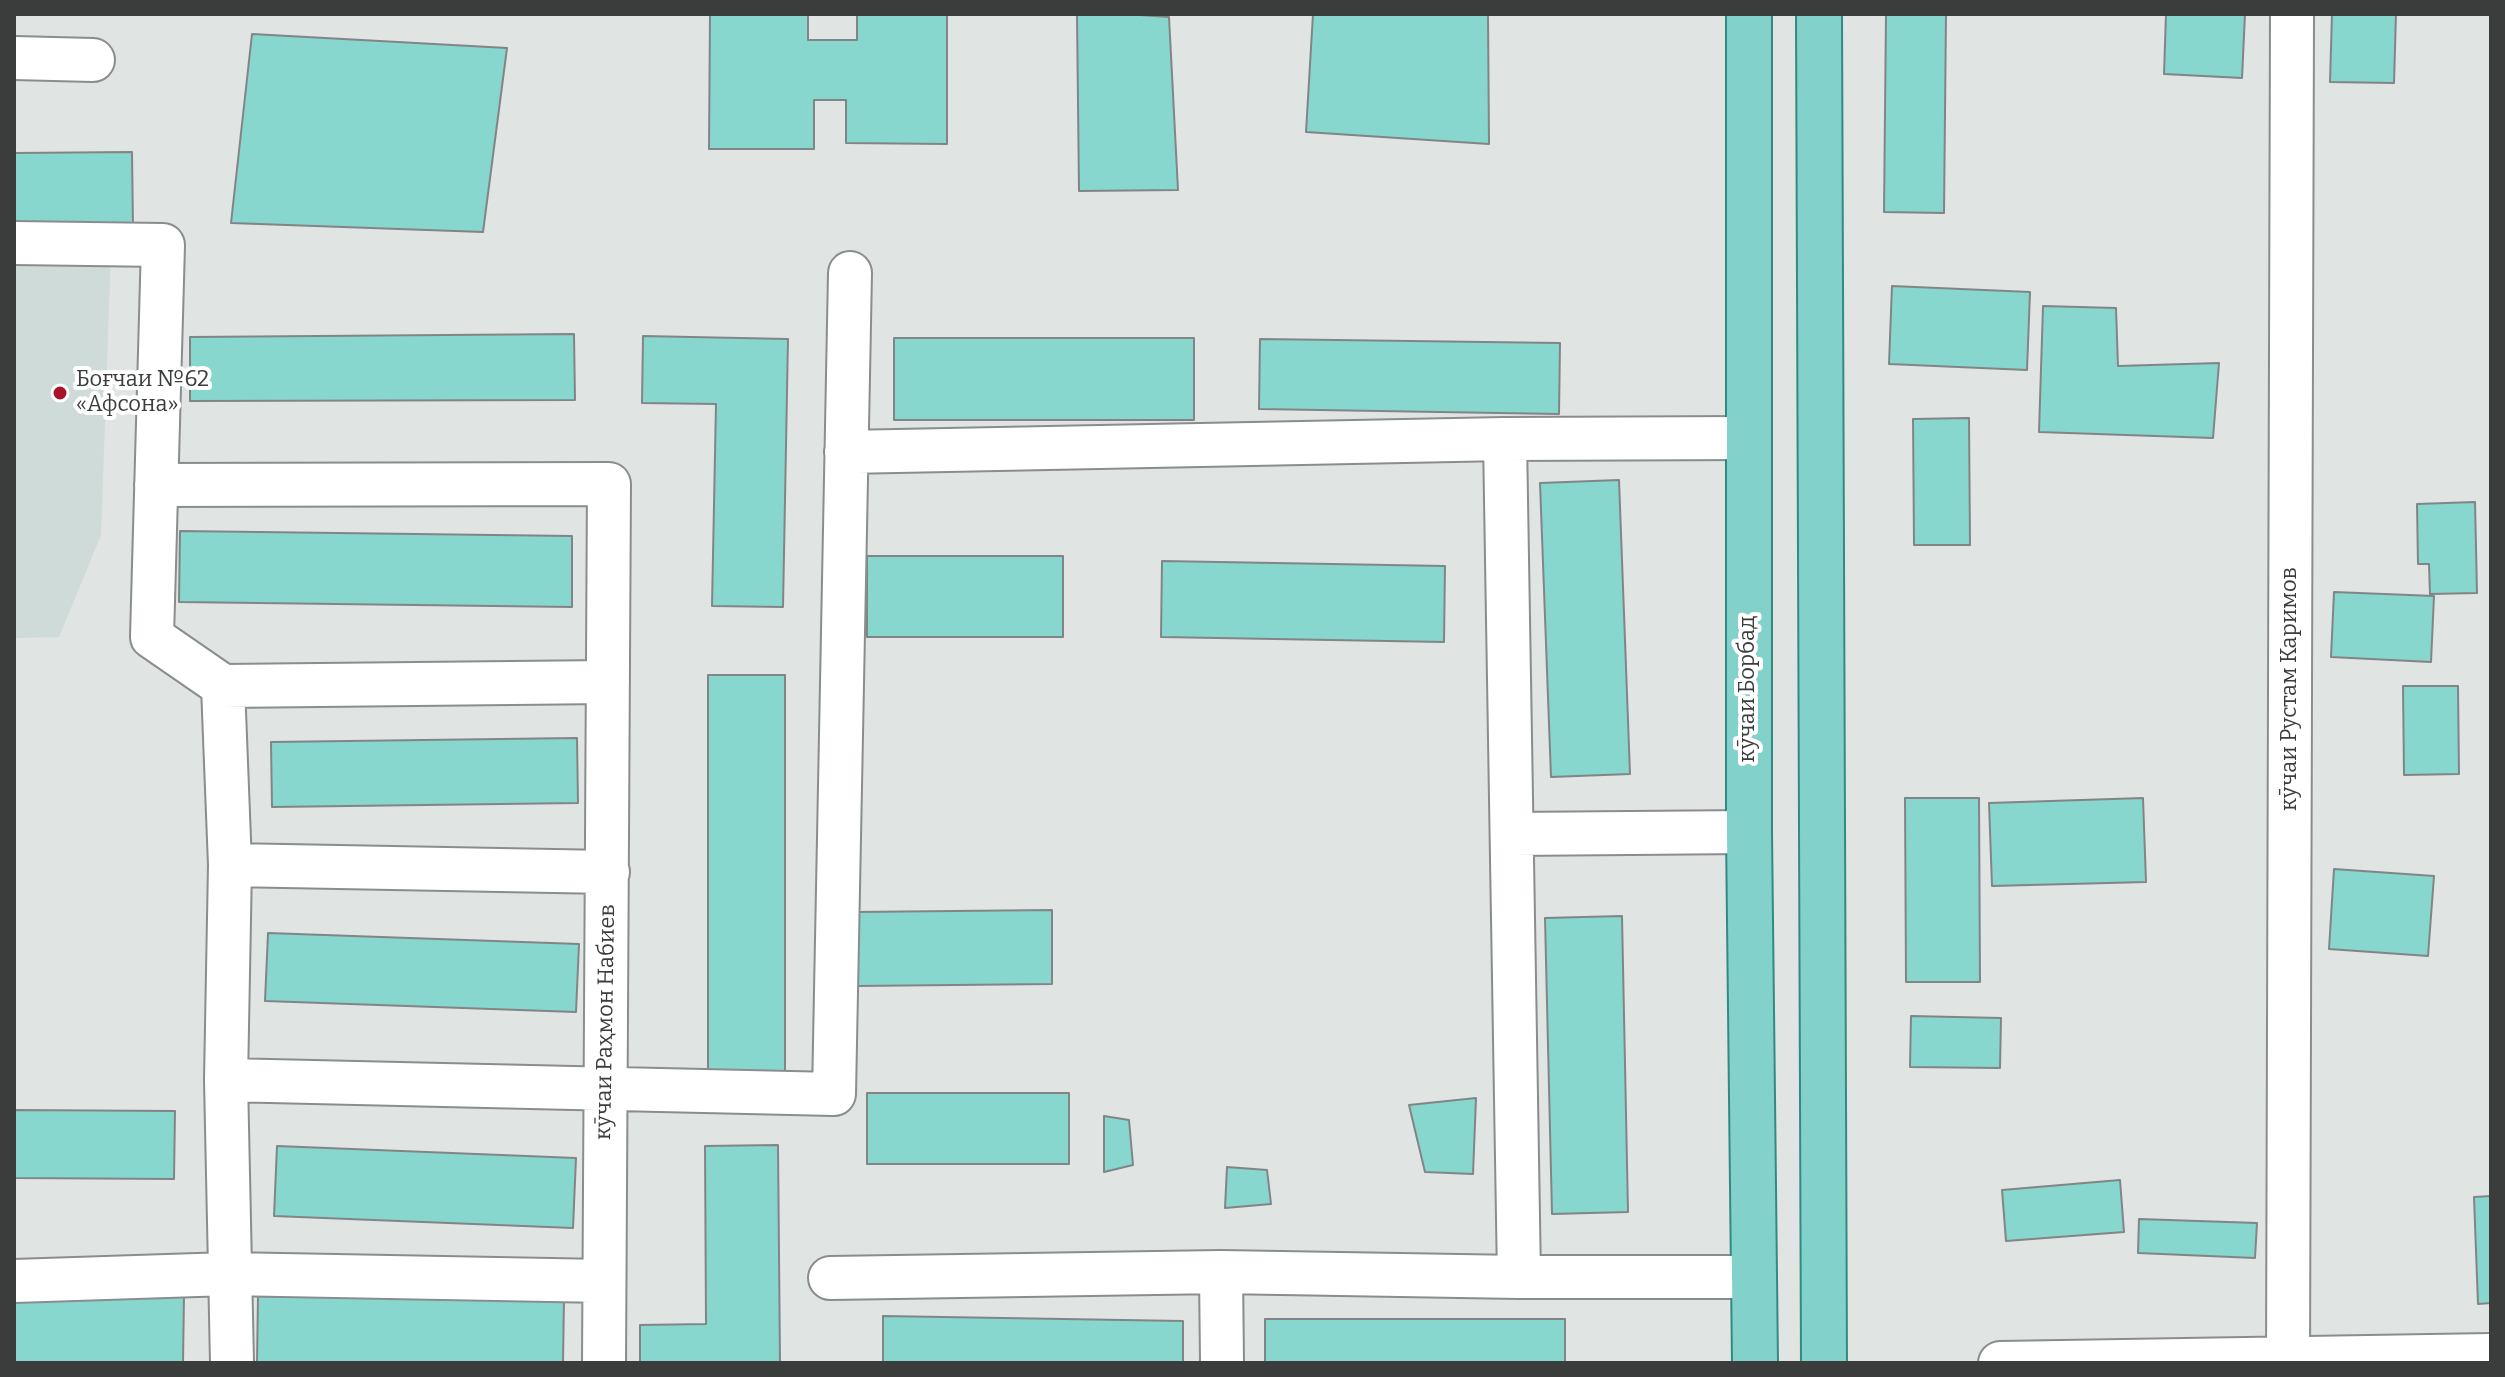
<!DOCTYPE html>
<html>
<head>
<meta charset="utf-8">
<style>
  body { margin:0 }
  #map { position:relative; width:2505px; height:1377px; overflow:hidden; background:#e0e4e3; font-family:Bitter,serif }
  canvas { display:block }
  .frame { position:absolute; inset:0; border:16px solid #3b3d3d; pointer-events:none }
</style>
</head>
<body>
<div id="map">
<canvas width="2505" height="1377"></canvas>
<div class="frame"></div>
</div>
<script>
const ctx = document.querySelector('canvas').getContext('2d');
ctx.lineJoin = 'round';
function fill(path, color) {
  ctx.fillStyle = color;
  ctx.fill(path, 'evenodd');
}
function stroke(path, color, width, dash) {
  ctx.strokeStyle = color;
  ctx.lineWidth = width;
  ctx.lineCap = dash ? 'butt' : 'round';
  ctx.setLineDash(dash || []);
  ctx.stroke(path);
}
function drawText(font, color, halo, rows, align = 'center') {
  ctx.font = font + ' Bitter,serif';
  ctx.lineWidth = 8;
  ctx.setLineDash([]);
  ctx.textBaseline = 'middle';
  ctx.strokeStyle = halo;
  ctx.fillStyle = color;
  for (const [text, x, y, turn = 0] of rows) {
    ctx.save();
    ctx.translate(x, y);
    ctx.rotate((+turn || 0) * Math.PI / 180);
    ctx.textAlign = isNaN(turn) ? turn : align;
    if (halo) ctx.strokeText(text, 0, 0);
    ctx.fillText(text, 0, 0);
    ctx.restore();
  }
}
const built = new Path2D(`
  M 111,250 L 101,535 L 59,637 L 14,638 L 14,252 Z`);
const building = new Path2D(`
  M 710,14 L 808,14 L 808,40 L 857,40 L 857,14 L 947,14 L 947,144 L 846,143 L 846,100 L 814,100 L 814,149 L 709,149 Z
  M 1077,14 L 1125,14 L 1169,17 L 1178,190 L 1079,191 Z
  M 1313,14 L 1488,14 L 1489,144 L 1306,132 Z
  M 1886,14 L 1946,14 L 1944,213 L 1884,212 Z
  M 2166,14 L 2245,14 L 2242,78 L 2164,74 Z
  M 2332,14 L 2396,14 L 2394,83 L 2330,82 Z
  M 252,34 L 507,48 L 483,232 L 231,223 Z
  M 132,152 L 133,228 L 14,229 L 14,153 Z
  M 1892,286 L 2030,292 L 2027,370 L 1889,364 Z
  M 2043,306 L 2116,308 L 2118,366 L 2219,363 L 2213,438 L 2039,432 Z
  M 574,334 L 575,400 L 190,401 L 190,337 Z
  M 643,336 L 788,339 L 783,607 L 712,606 L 716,404 L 642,403 Z
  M 894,338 L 1194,338 L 1194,420 L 894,420 Z
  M 1260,339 L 1560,343 L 1559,414 L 1259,409 Z
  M 1969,418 L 1970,545 L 1914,545 L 1913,419 Z
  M 1619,480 L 1630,774 L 1551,777 L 1540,483 Z
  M 2475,502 L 2477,593 L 2430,594 L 2429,564 L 2418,564 L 2417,504 Z
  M 180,531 L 572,536 L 572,607 L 179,602 Z
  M 867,556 L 1063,556 L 1063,637 L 867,637 Z
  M 1162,561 L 1445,566 L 1444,642 L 1161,637 Z
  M 2334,592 L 2434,596 L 2431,662 L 2331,657 Z
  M 708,675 L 785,675 L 785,1077 L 708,1077 Z
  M 2403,686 L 2458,686 L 2459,774 L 2404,775 Z
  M 577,738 L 578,803 L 272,807 L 271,742 Z
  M 1905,798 L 1979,798 L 1980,982 L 1906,982 Z
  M 2143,798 L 2146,882 L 1992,886 L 1989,803 Z
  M 2334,869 L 2434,876 L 2428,956 L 2329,949 Z
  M 1052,910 L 1052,984 L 856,986 L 855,912 Z
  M 1622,916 L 1628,1212 L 1552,1214 L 1545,918 Z
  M 268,933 L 579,944 L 576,1012 L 265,1001 Z
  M 1911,1016 L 2001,1018 L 2000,1068 L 1910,1067 Z
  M 867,1093 L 1069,1093 L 1069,1164 L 867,1164 Z
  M 1476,1098 L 1473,1174 L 1425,1172 L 1409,1105 Z
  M 14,1110 L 175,1111 L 174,1179 L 14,1178 Z
  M 1104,1116 L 1129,1120 L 1133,1165 L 1104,1172 Z
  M 778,1145 L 780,1363 L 640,1363 L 640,1325 L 706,1324 L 705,1146 Z
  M 277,1146 L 576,1158 L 573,1228 L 274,1216 Z
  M 1227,1167 L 1267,1170 L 1271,1204 L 1225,1208 Z
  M 2120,1180 L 2124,1232 L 2006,1241 L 2002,1190 Z
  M 2491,1196 L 2491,1303 L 2478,1304 L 2474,1197 Z
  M 2139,1219 L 2257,1223 L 2255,1258 L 2138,1253 Z
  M 14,1294 L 184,1295 L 183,1363 L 14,1363 Z
  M 258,1296 L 564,1298 L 563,1363 L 257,1363 Z
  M 883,1316 L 1183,1321 L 1183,1363 L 883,1363 Z
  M 1265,1319 L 1565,1319 L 1565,1363 L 1265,1363 Z`);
const minor = new Path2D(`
  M 14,58 L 93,60
  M 14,243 L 163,245 L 152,637 L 223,686 L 608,682
  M 846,452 L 1505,439 L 1747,438
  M 156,485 L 609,484 L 604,1363
  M 223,686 L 230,865 L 226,1080 L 232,1363
  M 1512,834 L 1749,832
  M 230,865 L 608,872
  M 226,1080 L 834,1094 L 850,273
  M 1221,1272 L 1222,1363
  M 1519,1277 L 1754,1277
  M 830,1278 L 1221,1272 L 1519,1277 L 1505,439
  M 14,1281 L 228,1274 L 604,1281
  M 2000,1363 L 2491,1355
  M 2288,1363 L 2292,14`);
const major = new Path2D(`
  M 1749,14 L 1749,832 L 1755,1363
  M 1819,14 L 1824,1363`);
const markers = [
  [60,393,8,"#a91327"]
];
const poiNames = [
  ["Боғчаи №62",76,380],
  ["«Афсона»",76,405]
];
const streetNames = [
  ["кӯчаи Борбад",1748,689,-90],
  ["кӯчаи Рустам Каримов",2290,689,-90],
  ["кӯчаи Раҳмон Набиев",606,1022,-89]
];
fill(built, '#cedbd9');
fill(building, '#87d7ce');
stroke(building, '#828585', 2);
stroke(minor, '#8a8d8d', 46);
stroke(major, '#348a83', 48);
stroke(minor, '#fff', 42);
stroke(major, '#83d1cb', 44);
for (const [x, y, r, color] of markers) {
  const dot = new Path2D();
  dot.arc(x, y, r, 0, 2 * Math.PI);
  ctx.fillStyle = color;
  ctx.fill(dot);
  stroke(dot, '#fff', 3);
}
drawText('22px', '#3b3d3d', '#fff', poiNames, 'left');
drawText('22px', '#3b3d3d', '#fff', streetNames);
</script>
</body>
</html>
